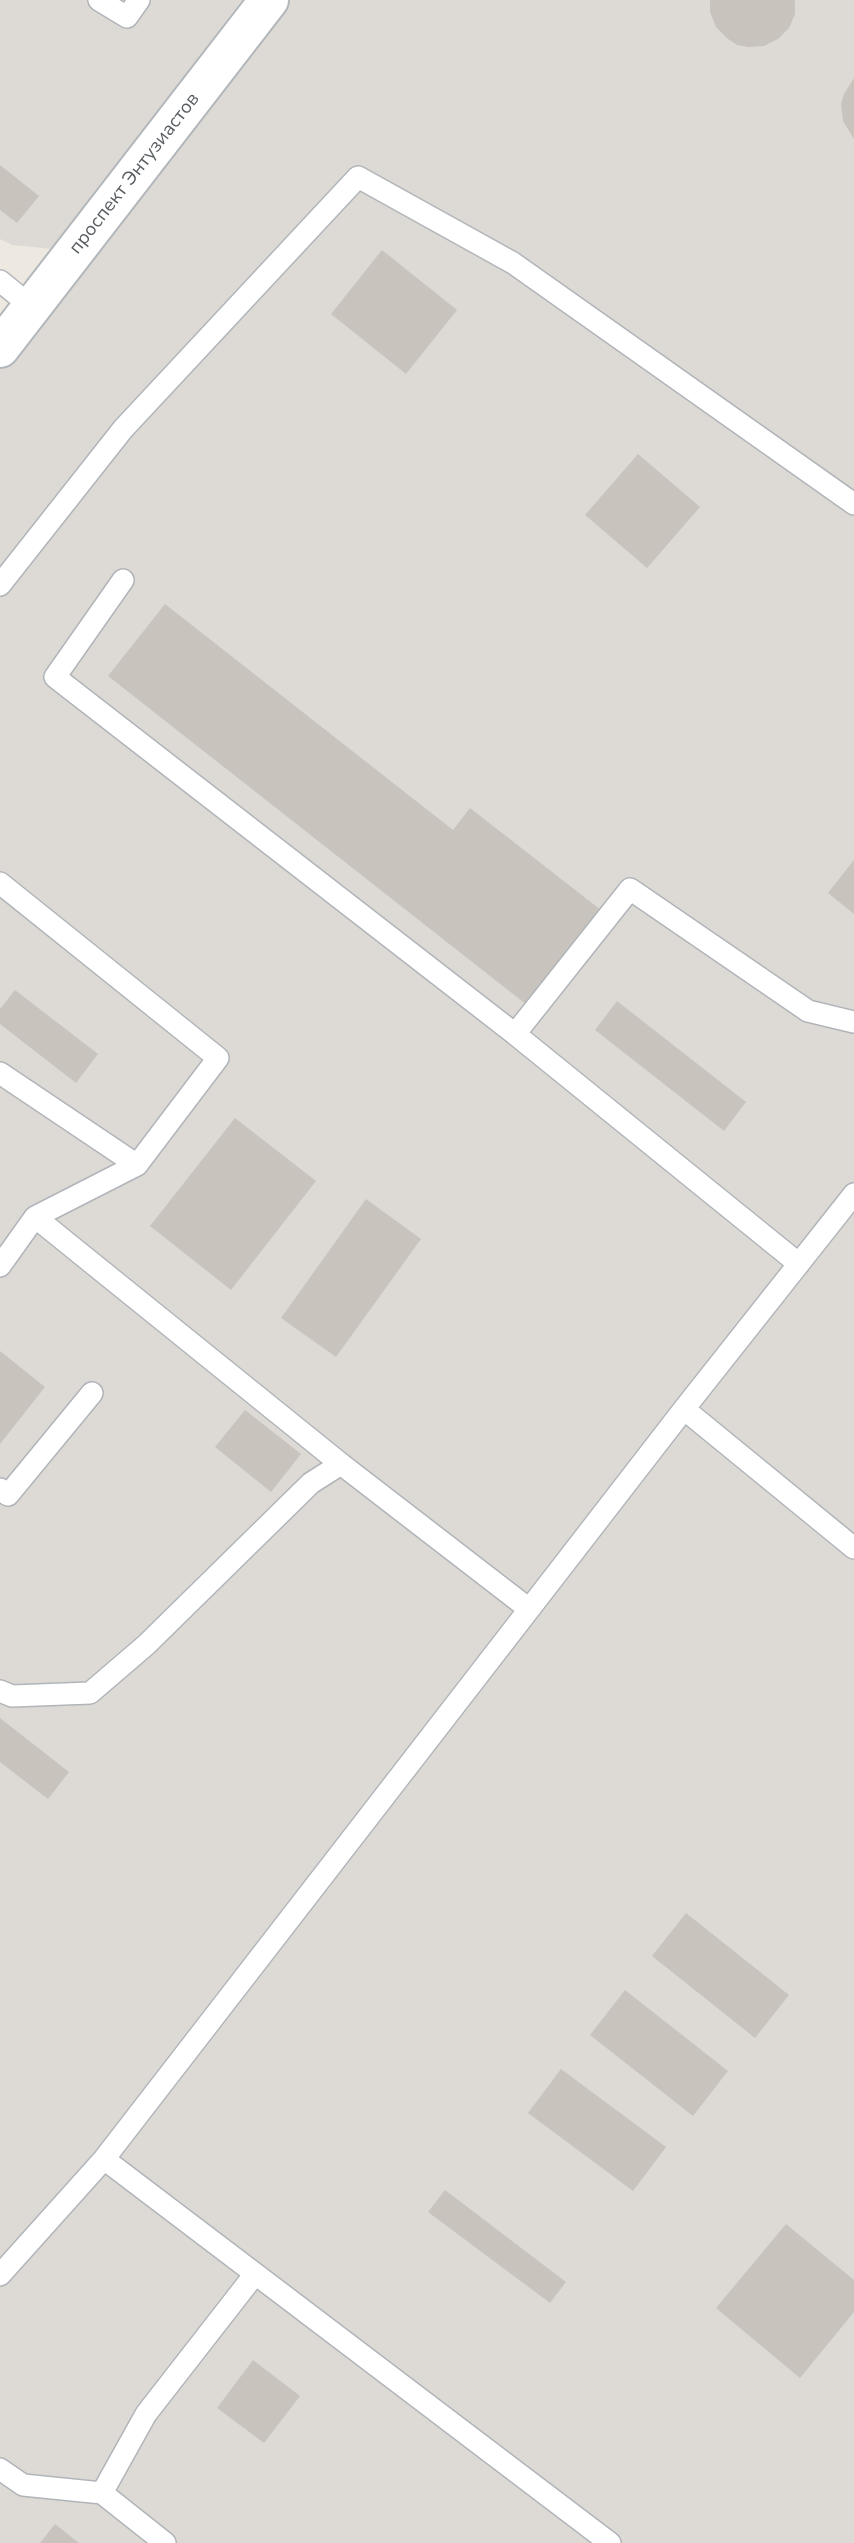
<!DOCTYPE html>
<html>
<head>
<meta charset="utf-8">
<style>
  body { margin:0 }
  canvas { display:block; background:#ede8e0 }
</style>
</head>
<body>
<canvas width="854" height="2543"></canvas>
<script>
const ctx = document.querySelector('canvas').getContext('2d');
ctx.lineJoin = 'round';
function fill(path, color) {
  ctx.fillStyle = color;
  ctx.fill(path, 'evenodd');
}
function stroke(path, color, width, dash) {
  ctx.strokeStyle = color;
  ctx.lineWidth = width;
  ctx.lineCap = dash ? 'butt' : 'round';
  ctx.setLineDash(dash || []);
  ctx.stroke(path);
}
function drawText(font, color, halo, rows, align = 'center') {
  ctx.font = font + ' "Nunito Sans",sans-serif';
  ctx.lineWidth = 5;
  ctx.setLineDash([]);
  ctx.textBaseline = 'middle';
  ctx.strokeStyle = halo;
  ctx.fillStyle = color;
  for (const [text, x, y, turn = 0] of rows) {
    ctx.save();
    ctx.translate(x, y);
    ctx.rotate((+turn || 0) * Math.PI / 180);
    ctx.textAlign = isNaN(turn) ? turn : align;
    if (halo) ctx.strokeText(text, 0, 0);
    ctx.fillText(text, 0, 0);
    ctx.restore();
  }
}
const industrial = new Path2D(`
  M 0,0 L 242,0 L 52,249 L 12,245 L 0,239 Z
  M 289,0 L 854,0 L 854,2543 L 0,2543 L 0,370 Z`);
const building = new Path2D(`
  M 710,0 L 795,0 L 795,14 L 789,28 L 778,39 L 764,46 L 748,47 L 737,45 L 728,39 L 716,27 L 710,12 Z
  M 854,78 L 854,139 L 843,121 L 841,104 L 844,94 Z
  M 0,165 L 39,196 L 17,223 L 0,210 Z
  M 382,250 L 457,310 L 406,374 L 331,314 Z
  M 638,454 L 700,507 L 647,568 L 585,515 Z
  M 165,604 L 453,830 L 470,808 L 601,910 L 527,1005 L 108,676 Z
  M 854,860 L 854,914 L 828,893 Z
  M 15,990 L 98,1054 L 76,1083 L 0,1024 L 0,1009 Z
  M 617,1001 L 746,1102 L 724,1131 L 595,1030 Z
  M 235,1118 L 316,1181 L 231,1290 L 150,1226 Z
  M 366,1199 L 421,1239 L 336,1357 L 281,1318 Z
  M 0,1351 L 45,1387 L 0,1444 Z
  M 245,1410 L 301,1454 L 271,1492 L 215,1447 Z
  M 0,1718 L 69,1772 L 48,1799 L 0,1762 Z
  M 686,1913 L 789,1995 L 755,2038 L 652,1956 Z
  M 625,1990 L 728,2071 L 693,2116 L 590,2035 Z
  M 561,2069 L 666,2147 L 633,2191 L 528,2113 Z
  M 445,2190 L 566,2282 L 550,2303 L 428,2212 Z
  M 786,2224 L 854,2280 L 854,2312 L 800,2378 L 716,2308 Z
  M 253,2360 L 300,2396 L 264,2443 L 217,2408 Z
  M 55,2524 L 79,2543 L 40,2543 Z`);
const lane = new Path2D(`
  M 99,0 L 127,17 L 139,0
  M 0,281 L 32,307
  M 123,580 L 55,677 L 515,1034 L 630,889 L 808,1011 L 854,1022
  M 0,585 L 123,429 L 358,177 L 513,263 L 854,504
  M 0,883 L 218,1058 L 137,1165 L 35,1217
  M 515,1034 L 799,1264
  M 0,1073 L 137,1165
  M 0,1266 L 35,1217 L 341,1464
  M 684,1409 L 854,1548
  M 0,1489 L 8,1495 L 92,1393
  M 0,1691 L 12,1696 L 90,1693 L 146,1645 L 311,1483 L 341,1464 L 529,1609
  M 0,2275 L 104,2159
  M 0,2469 L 23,2485 L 102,2493 L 165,2543
  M 102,2493 L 146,2414 L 255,2274
  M 610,2543 L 104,2159 L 684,1409 L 854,1194`);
const secondary = new Path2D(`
  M 0,348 L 269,0`);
const streetNames = [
  ["проспект Энтузиастов",135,174,-52]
];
fill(industrial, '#dddad5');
fill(building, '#c8c3bd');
stroke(lane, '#b1b5b9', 24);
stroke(secondary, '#b2b7bc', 42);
stroke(lane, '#fff', 21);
stroke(secondary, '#fff', 38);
drawText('19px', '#595e62', '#fff', streetNames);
</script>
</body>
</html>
